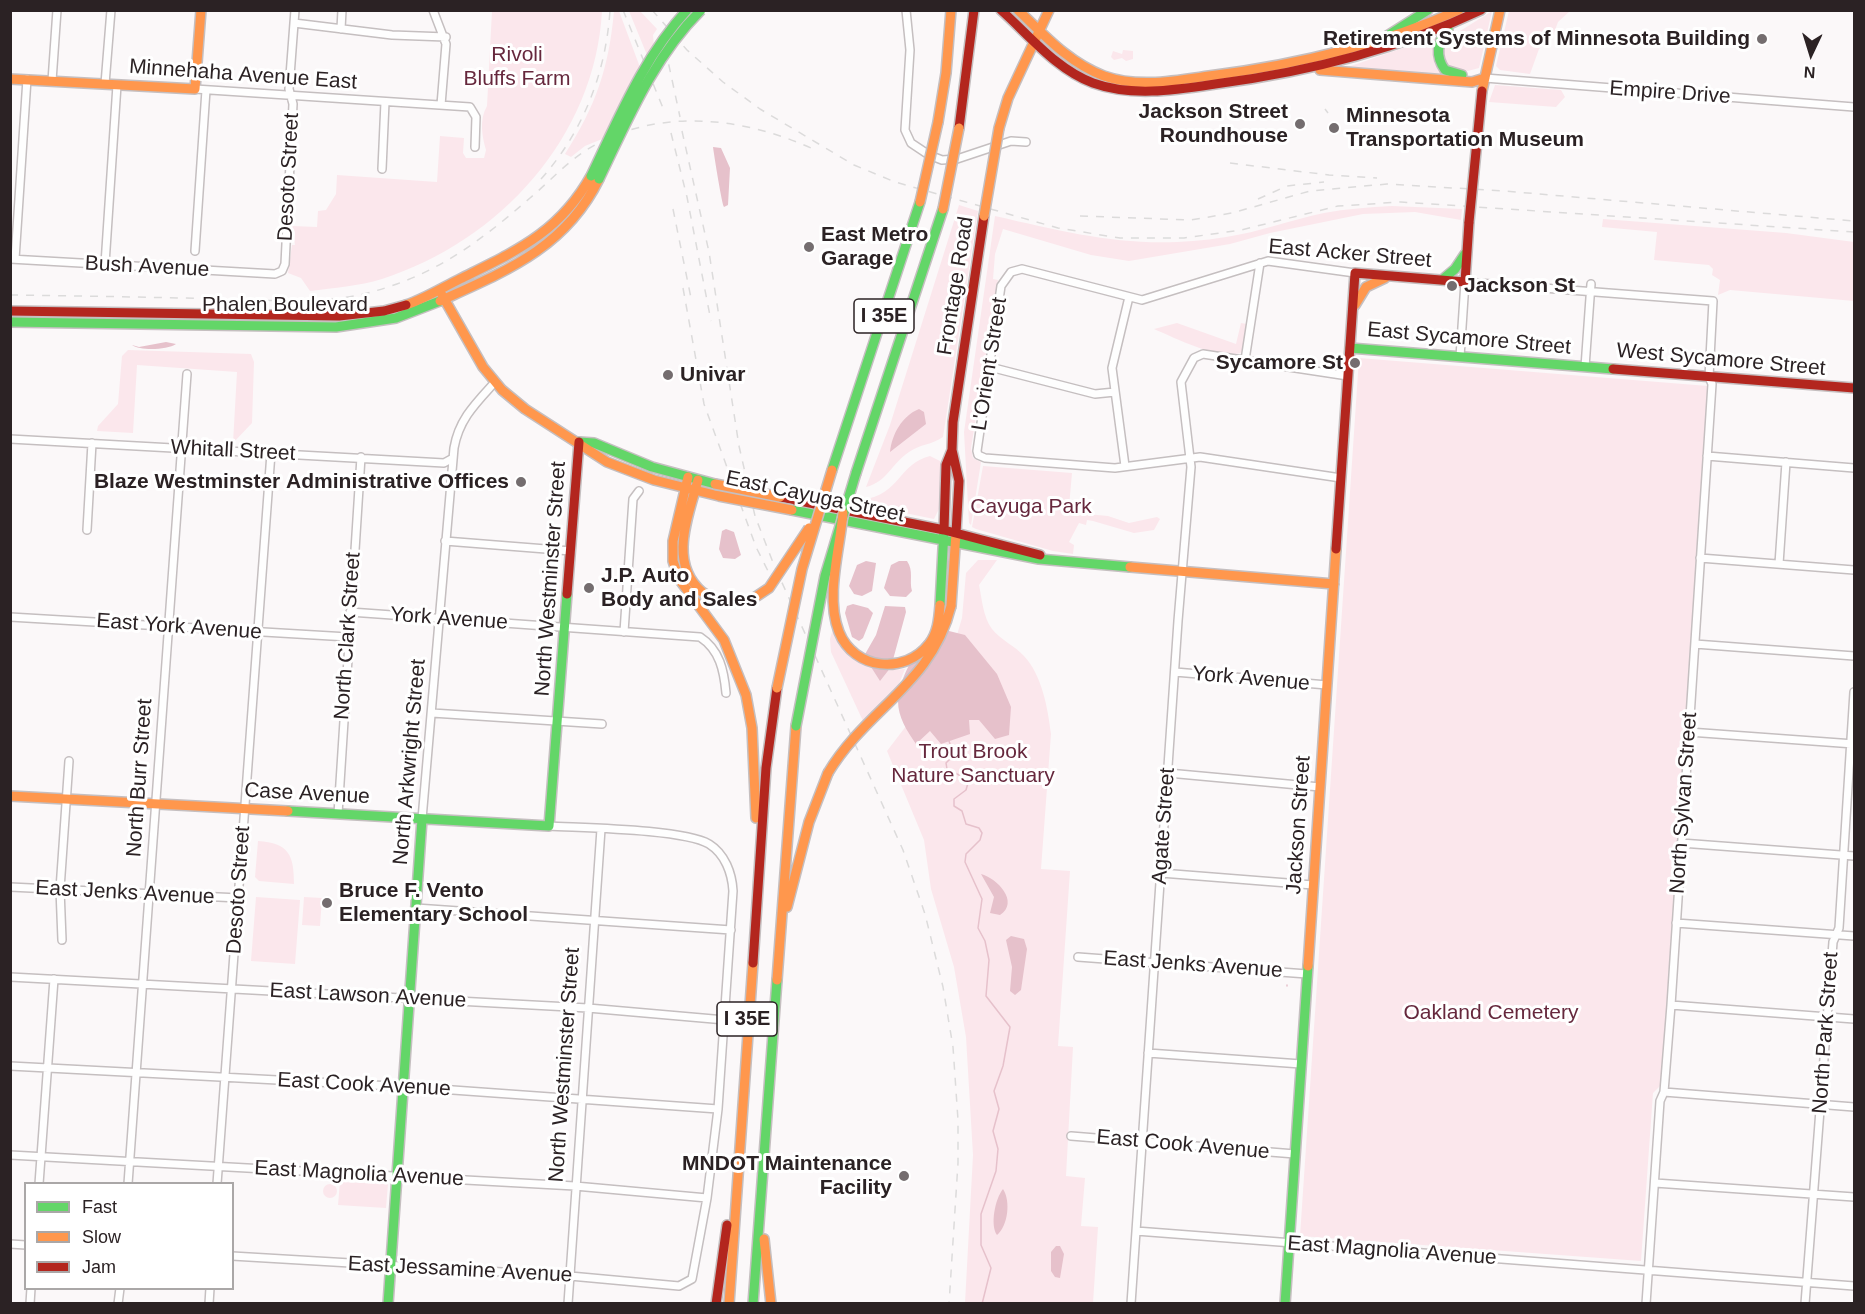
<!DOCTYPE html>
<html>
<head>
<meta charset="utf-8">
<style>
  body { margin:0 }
  #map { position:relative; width:1865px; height:1314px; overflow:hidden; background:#fbf8f9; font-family:Arial,sans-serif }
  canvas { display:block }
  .frame { position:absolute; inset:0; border:12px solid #2b2224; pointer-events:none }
  .legend { position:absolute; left:24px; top:1182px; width:210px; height:108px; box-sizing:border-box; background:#fff; border:2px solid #aaa7a7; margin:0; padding:8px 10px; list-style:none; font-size:18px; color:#2b2224 }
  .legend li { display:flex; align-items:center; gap:12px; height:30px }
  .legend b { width:30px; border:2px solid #aaa7a7 }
  .north { position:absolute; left:1781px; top:24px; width:60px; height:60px; -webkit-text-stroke:4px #fff; paint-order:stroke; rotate:184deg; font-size:16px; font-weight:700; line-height:24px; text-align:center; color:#2b2224 }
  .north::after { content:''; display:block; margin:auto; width:21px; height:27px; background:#2b2224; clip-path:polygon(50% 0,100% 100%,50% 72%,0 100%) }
</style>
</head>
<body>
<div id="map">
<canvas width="1865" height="1314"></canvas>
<div class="frame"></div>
<ul class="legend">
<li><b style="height:8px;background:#63d668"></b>Fast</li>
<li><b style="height:8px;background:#ff974d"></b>Slow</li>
<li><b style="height:8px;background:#b3261e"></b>Jam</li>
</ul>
<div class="north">N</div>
</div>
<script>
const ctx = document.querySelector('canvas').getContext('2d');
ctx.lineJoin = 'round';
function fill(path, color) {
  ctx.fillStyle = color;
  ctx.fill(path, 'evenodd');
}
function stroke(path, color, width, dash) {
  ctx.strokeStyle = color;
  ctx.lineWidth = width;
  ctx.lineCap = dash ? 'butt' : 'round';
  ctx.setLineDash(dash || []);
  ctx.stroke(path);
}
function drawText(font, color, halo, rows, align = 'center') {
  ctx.font = font + ' Arial,sans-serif';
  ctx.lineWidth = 6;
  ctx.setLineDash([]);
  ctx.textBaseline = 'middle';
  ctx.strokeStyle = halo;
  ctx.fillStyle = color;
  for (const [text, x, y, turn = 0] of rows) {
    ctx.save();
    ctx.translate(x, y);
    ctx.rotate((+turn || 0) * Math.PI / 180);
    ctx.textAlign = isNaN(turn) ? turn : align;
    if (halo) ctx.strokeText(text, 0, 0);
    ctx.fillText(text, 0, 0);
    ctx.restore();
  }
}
const green = new Path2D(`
  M 492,11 L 602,11 C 595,137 500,241 382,279 C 359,286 334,288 310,291 L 301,278 L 288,273 L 292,245 L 295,245 L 292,226 L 317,227 L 318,211 L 326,210 L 336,194 L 337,175 L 437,182 L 440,136 L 464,138 L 463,153 L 466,158 L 484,158 L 486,150 C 482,136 479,120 487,106 Z
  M 614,11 L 619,11 L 641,70 L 607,137 L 585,146 L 571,157 L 565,154 C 596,106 609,67 614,11 Z
  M 629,11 L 640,11 L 657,29 L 653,35 L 654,47 L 647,55 Z
  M 1492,11 L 1479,68 L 1464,72 L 1448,68 L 1441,58 L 1444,41 Z
  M 1509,11 L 1570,11 L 1558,22 L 1553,36 L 1539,49 L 1530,74 L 1500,70 L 1496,66 Z
  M 1438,36 L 1434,58 L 1449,77 L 1345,68 Z
  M 1123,50 L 1133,51 L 1133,59 L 1126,61 L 1122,58 L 1114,60 L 1111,57 L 1113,51 L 1122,54 Z
  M 1495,85 L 1561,90 L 1565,97 L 1556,107 L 1489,102 Z
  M 959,205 L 978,211 L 943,437 C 932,445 920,444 909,452 C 892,463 887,482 866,487 L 890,425 Z
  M 1392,206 L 1462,209 L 1461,220 L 1415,212 L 1363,214 L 1270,233 L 1230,244 L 1129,261 L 1091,255 L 1003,229 L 995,254 L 993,279 L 998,280 L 971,448 L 973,458 L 981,462 L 971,525 L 969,523 L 964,432 L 995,216 C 1078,235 1140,251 1226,237 C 1259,232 1291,220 1324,213 C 1346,209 1369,207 1392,206 Z
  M 1603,219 L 1786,233 L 1854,242 L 1854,301 L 1730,290 L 1718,295 L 1720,280 L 1712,275 L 1713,269 L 1709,265 L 1654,260 L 1657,232 L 1602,227 Z
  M 1177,323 L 1236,344 L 1241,323 L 1247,324 L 1242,352 C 1224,363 1173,337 1154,329 Z
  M 128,350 L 251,354 L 254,362 L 252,423 L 233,443 L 237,372 L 137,365 L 133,433 L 97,431 L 98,426 L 118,404 L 122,356 Z
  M 1359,358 L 1708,386 L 1662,1084 L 1653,1093 L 1641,1261 L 1300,1236 Z
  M 930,456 L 940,461 L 941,466 L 939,509 L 934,519 L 861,504 L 862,500 C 901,494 898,464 930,456 Z
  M 983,466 L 1072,473 L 1069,507 L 1087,509 L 1087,514 L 1108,516 L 1129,523 L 1157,517 L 1160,519 L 1154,530 L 1134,533 L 1093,521 L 1087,520 L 1086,525 L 1079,523 L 1069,542 L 1074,545 L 1073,554 L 1053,551 L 976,529 L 972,527 Z
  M 978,560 L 997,560 L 979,585 C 982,599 983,617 992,629 C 1001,640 1015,646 1024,656 C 1042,675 1048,709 1051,734 L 1041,869 L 1070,871 L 1058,1046 L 1073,1047 L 1066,1176 L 1085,1178 L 1081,1226 L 1098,1227 L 1093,1303 L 965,1303 L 973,1155 L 966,1037 L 954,967 L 931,889 L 924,840 L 887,751 L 945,675 L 962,618 L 966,573 Z
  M 834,625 L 880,671 L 905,669 L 896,691 L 863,721 L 831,652 L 830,639 Z
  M 258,841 C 289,843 294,855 294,884 L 259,881 L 255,877 Z
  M 256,897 L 300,900 L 295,964 L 251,961 Z
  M 304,897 L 322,898 L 320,926 L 302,925 Z
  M 340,1182 L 388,1184 L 386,1208 L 338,1205 Z
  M323 1191a7 7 0 1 1 14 0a7 7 0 1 1-14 0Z`);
const water = new Path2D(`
  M 713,147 L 721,148 L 730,168 L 728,205 L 724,207 C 722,205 714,155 713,147 Z
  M 166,342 L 176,344 C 167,350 140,351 132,345 L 139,347 Z
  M 919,409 L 924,412 L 926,424 L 890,452 C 892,434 902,416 919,409 Z
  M 726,529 L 734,532 L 741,555 L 735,559 L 723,558 L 719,549 L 722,531 Z
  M 866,561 L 876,563 L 872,591 L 862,596 L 854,594 L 849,586 L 857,565 Z
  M 899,561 L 907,561 C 914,571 909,581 912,591 L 906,597 L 890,596 L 884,588 L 891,565 Z
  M 853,604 L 868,608 L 873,613 L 863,638 L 859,641 L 852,637 L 845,613 L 847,606 Z
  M 885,606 L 905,607 L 906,612 L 891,667 L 880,681 L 864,656 L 876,635 Z
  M 937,628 L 965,635 L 997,674 L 1011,707 L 1009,735 L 995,739 L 979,720 L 969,720 L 970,734 L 941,744 L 930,731 L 916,744 C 907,731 898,717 898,701 C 897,682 921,638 937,628 Z
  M 981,874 C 997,878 1020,902 1000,915 L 990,913 L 994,897 Z
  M 1011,936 L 1024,939 L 1027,949 L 1021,990 L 1015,995 L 1010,991 L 1012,967 L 1006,940 Z
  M 1003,1189 C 1011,1201 1008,1226 997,1235 C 990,1225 995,1199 1003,1189 Z
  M 1056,1246 L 1060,1246 L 1064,1254 L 1060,1278 L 1055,1277 L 1051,1271 L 1051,1252 Z`);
const stream = new Path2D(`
  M 949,741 L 954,755 L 946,763 L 947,769 L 965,778 L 968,783 L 966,790 L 954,799 L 954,806 L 962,811 L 966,824 L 979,828 L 982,833 L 980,840 L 966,854 L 965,862 L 982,899 L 978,928 L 985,941 L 989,960 L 986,996 L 1010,1027 L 1003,1066 L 994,1091 L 999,1109 L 993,1131 L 998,1149 L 996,1171 L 981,1214 L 981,1245 L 991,1268 L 982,1304
  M 1287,986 L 1287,985`);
const street = new Path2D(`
  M 433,10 L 446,44 L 441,105
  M 906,10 L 910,50 L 905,130 L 911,143 L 929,155 L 942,160 L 957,159 L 1011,141 L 1026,142
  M 294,23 L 392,35 L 446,37
  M 341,29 L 342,10
  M 1485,78 L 1854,107
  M 52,81 L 57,10
  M 105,84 L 111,10
  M 195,89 L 470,107 L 476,117 L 475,147
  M 382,169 L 385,102
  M 195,251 L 206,90
  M 10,259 L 275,274 L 282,271 L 285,264 L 293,104 L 289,89 L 295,10
  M 15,259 L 27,79
  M 105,264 L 117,85
  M 1460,357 L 1465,282 L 1713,301 L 1709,377 L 1712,384 L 1671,1005 L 1664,1092 L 1660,1101 L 1646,1304
  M 1245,360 L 1260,263
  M 990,367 L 1095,394 L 1115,392
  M 1585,367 L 1591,284
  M 10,439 L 444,463 L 453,458
  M 1707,456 L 1854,468
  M 1125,466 L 1112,368 L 1129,297
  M 1341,478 L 1200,457 L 1115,468 L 985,458 L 978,455 L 977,451 L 1001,286 L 1011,272 L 1022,269 L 1142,300 L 1268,261 L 1355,273
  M 87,530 L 92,443
  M 445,541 L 571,551
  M 1700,558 L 1854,570
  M 1779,564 L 1786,462
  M 350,612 L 700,637 C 720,650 724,671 726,693
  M 10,617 L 348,637
  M 624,632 L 633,499 L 639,491
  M 1695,644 L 1854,656
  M 1175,672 L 1327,685
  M 432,713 L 602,724
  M 1689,732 L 1854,744
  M 1168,773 L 1320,787
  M 338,814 L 361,457
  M 422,819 L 454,448 C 459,419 476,403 495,382
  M 1681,843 L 1854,856
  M 1161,873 L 1313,885
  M 10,887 L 239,898
  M 416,908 L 731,930
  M 1676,923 L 1854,936
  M 62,940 L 60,889 L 69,761
  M 1078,957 L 1307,974
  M 10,977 L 588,1008 L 725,1020
  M 1671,1005 L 1854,1019
  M 1148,1053 L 1301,1064
  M 10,1066 L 411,1087 L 718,1109
  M 1664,1092 L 1854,1107
  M 1071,1136 L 1295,1154
  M 10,1155 L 575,1186 L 707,1198
  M 1655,1183 L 1854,1197
  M 39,1184 L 54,979
  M 128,1184 L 187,374
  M 217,1184 L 271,453
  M 1136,1231 L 1854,1286
  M 10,1244 L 26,1245
  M 232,1256 L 570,1276 L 679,1286 L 692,1279 L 707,1198 L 718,1109 L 733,891 C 732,873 725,854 709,844 C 683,829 583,828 549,826
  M 30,1304 L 31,1288
  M 118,1304 L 120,1288
  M 209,1304 L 210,1288
  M 568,1304 L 601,829
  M 1131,1304 L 1178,621 L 1191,467 L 1181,382 L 1194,358 L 1203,354 L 1348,376
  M 1805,1304 L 1833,942 L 1839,928 L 1854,692`);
const fast = new Path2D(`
  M 1448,29 C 1437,42 1435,56 1445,70 L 1462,75
  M 1387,36 L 1428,10
  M 1442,280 L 1455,269 L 1465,254
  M 10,322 L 336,327 L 396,318 L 440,301
  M 1350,348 L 1613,369
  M 579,442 L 594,443 L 652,467 L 715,484
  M 832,470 L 920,202
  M 856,473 L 943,209
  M 792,510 L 1039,559 L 1130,567
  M 940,605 L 944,530
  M 288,811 L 549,826 L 567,594
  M 388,1304 L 422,819
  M 753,1304 L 777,980
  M 1285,1304 L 1308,966`);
const slow = new Path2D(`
  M 1018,10 C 1044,35 1069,63 1104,76 C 1138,88 1174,81 1209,76 C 1296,65 1379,46 1459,10
  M 1320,70 L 1472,82 L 1485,78
  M 10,79 L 195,89 L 201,10
  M 1482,91 L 1500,10
  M 938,122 L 946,73 L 951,10
  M 999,128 L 1008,98 L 1049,10
  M 442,295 L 483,367 L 502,390 L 525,409 L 607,462 L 654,480 L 719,496
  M 440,301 C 506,271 565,248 599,179
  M 406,305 C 424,299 442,288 460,279 C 516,251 559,233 591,176
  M 1355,305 L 1366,287 L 1385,278
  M 688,477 L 673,541 L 673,561 L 679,579 L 724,640 L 746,695 L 752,728 L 756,818
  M 698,480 C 688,517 668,563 702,592 C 716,603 734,604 751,600
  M 1130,567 L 1334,584
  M 951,606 L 956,533
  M 10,796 L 288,811
  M 787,907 L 809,822 L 828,773
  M 1308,966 L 1336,549
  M 777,980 L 796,726
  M 764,1239 L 771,1304
  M 729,1304 L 753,963`);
const jam = new Path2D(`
  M 1001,10 C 1030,36 1056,69 1093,83 C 1132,97 1175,90 1215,84 C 1308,72 1396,50 1481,10
  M 959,128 L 974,10
  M 10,311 L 339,316 L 384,311 L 406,305
  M 1613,369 L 1854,388
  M 952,450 L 959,481 L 956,533
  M 780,497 L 944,530 L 1040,555
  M 944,530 L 946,465 L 952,450 L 953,422 L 984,216
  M 1336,549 L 1355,273 L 1465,282 L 1469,222
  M 567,594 L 579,442
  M 753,963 L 766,768 L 777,688
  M 716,1304 L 727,1225`);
const rail = new Path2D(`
  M 623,10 L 665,113
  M 652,10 L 687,50 L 723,82 L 760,109 L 854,165 L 895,182 L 1058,228 L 1120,238 L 1184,238 L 1241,230 L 1338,206 L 1401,202 L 1854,232
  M 662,33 L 680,117
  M 1325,109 L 1328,113
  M 682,131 L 709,252 L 739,446 L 755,516 L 774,565 L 903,850 L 925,914 L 943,987 L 953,1047 L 958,1120 L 958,1163 L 949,1304
  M 671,133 L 687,197 L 711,321
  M 1230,163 L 1329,175 L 1377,178
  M 541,179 C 583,132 606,73 610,10
  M 1258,199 L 1287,186 L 1324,182
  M 673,209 L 691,298
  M 1080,216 L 1191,220 L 1232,213 L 1310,191 L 1387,184 L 1504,191 L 1854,221
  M 683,288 L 704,404 L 756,547 L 775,585
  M 10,295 C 80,296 149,297 219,299 C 265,300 313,304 359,295 C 430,279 476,245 530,198 C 548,183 565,164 585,151 C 653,107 740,116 811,148`);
const fastBridge = new Path2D(`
  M 591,176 C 619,118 643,58 687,10
  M 599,179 C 628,119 653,58 701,10
  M 796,726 L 825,576 L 856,473`);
const slowBridge = new Path2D(`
  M 920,202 L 938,122
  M 943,209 L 959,128
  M 984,216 L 999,128
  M 715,484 L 780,497
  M 719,496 L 792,510
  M 843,513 C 840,549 825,597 839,632 C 854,670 905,675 929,644 C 938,633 939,618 940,605
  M 751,600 L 769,588 L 809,528
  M 777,688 L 802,569 L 832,470
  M 828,773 C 867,708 932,684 951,606`);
const jamBridge = new Path2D(`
  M 1469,222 L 1482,91`);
const markers = [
  [1762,39,6,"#746d6f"],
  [1300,124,6,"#746d6f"],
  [1334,128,6,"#746d6f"],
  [809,247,6,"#746d6f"],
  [1452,286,6,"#746d6f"],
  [1355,363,6,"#746d6f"],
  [668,375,6,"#746d6f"],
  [521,482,6,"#746d6f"],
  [589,588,6,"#746d6f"],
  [327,903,6,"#746d6f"],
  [904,1176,6,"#746d6f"]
];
const shields = [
  [884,316,60],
  [747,1019,60]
];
const shieldNames = [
  ["I 35E",884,316],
  ["I 35E",747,1019]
];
const poiNames = [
  ["Retirement Systems of Minnesota Building",1750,39,"right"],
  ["Jackson Street",1288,112,"right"],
  ["Roundhouse",1288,136,"right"],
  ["Minnesota",1346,116],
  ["Transportation Museum",1346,140],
  ["East Metro",821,235],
  ["Garage",821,259],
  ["Jackson St",1464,286],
  ["Sycamore St",1343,363,"right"],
  ["Univar",680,375],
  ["Blaze Westminster Administrative Offices",509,482,"right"],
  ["J.P. Auto",601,576],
  ["Body and Sales",601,600],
  ["Bruce F. Vento",339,891],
  ["Elementary School",339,915],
  ["MNDOT Maintenance",892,1164,"right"],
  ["Facility",892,1188,"right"]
];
const parkNames = [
  ["Rivoli",517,55],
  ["Bluffs Farm",517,79],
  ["Cayuga Park",1031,507],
  ["Trout Brook",973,752],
  ["Nature Sanctuary",973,776],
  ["Oakland Cemetery",1491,1013]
];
const streetNames = [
  ["Minnehaha Avenue East",243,75,4],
  ["Empire Drive",1670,93,4],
  ["Desoto Street",289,177,-87],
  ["East Acker Street",1350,254,5],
  ["Bush Avenue",147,267,3],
  ["Frontage Road",956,286,-81],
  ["Phalen Boulevard",285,305],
  ["East Sycamore Street",1469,339,5],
  ["West Sycamore Street",1721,360,5],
  ["L'Orient Street",990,364,-81],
  ["Whitall Street",233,451,3],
  ["East Cayuga Street",815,497,12],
  ["North Westminster Street",551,579,-86],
  ["York Avenue",449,619,4],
  ["East York Avenue",179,627,4],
  ["North Clark Street",348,636,-86],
  ["York Avenue",1251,679,5],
  ["North Arkwright Street",410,762,-85],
  ["North Burr Street",140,778,-86],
  ["Case Avenue",307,794,3],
  ["North Sylvan Street",1684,803,-86],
  ["Jackson Street",1299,825,-86],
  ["Agate Street",1164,826,-86],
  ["Desoto Street",239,890,-86],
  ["East Jenks Avenue",125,893,3],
  ["East Jenks Avenue",1193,965,4],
  ["East Lawson Avenue",368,996,3],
  ["North Park Street",1826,1033,-86],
  ["North Westminster Street",565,1065,-86],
  ["East Cook Avenue",364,1085,3],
  ["East Cook Avenue",1183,1145,5],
  ["East Magnolia Avenue",359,1174,3],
  ["East Magnolia Avenue",1392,1251,4],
  ["East Jessamine Avenue",460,1270,3]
];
fill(green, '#fbe7ec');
fill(water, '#e6c1cb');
stroke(stream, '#e6c1cb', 1.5);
stroke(street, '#c5bfc0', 10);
stroke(fast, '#c5bfc0', 12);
stroke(slow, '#c5bfc0', 12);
stroke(jam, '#c5bfc0', 12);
stroke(street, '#fefefe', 7);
stroke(fast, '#63d668', 9);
stroke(slow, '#ff974d', 9);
stroke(jam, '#b3261e', 9);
stroke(rail, '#dcdbdb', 1.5, [8, 8]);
stroke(fastBridge, '#c5bfc0', 12, []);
stroke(slowBridge, '#c5bfc0', 12, []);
stroke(jamBridge, '#c5bfc0', 12, []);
stroke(fastBridge, '#63d668', 9);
stroke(slowBridge, '#ff974d', 9);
stroke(jamBridge, '#b3261e', 9);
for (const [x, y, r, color] of markers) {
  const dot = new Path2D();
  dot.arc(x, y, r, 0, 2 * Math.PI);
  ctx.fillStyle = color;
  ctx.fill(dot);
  stroke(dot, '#fff', 2);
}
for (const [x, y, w] of shields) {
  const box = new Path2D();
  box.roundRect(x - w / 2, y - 17, w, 34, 4.5);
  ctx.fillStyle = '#fff';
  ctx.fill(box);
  stroke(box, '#2b2224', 1.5);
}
drawText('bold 20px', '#2b2224', null, shieldNames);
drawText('bold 21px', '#2b2224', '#fff', poiNames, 'left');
drawText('21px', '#66283d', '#fff', parkNames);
drawText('21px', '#2b2224', '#fff', streetNames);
</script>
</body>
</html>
